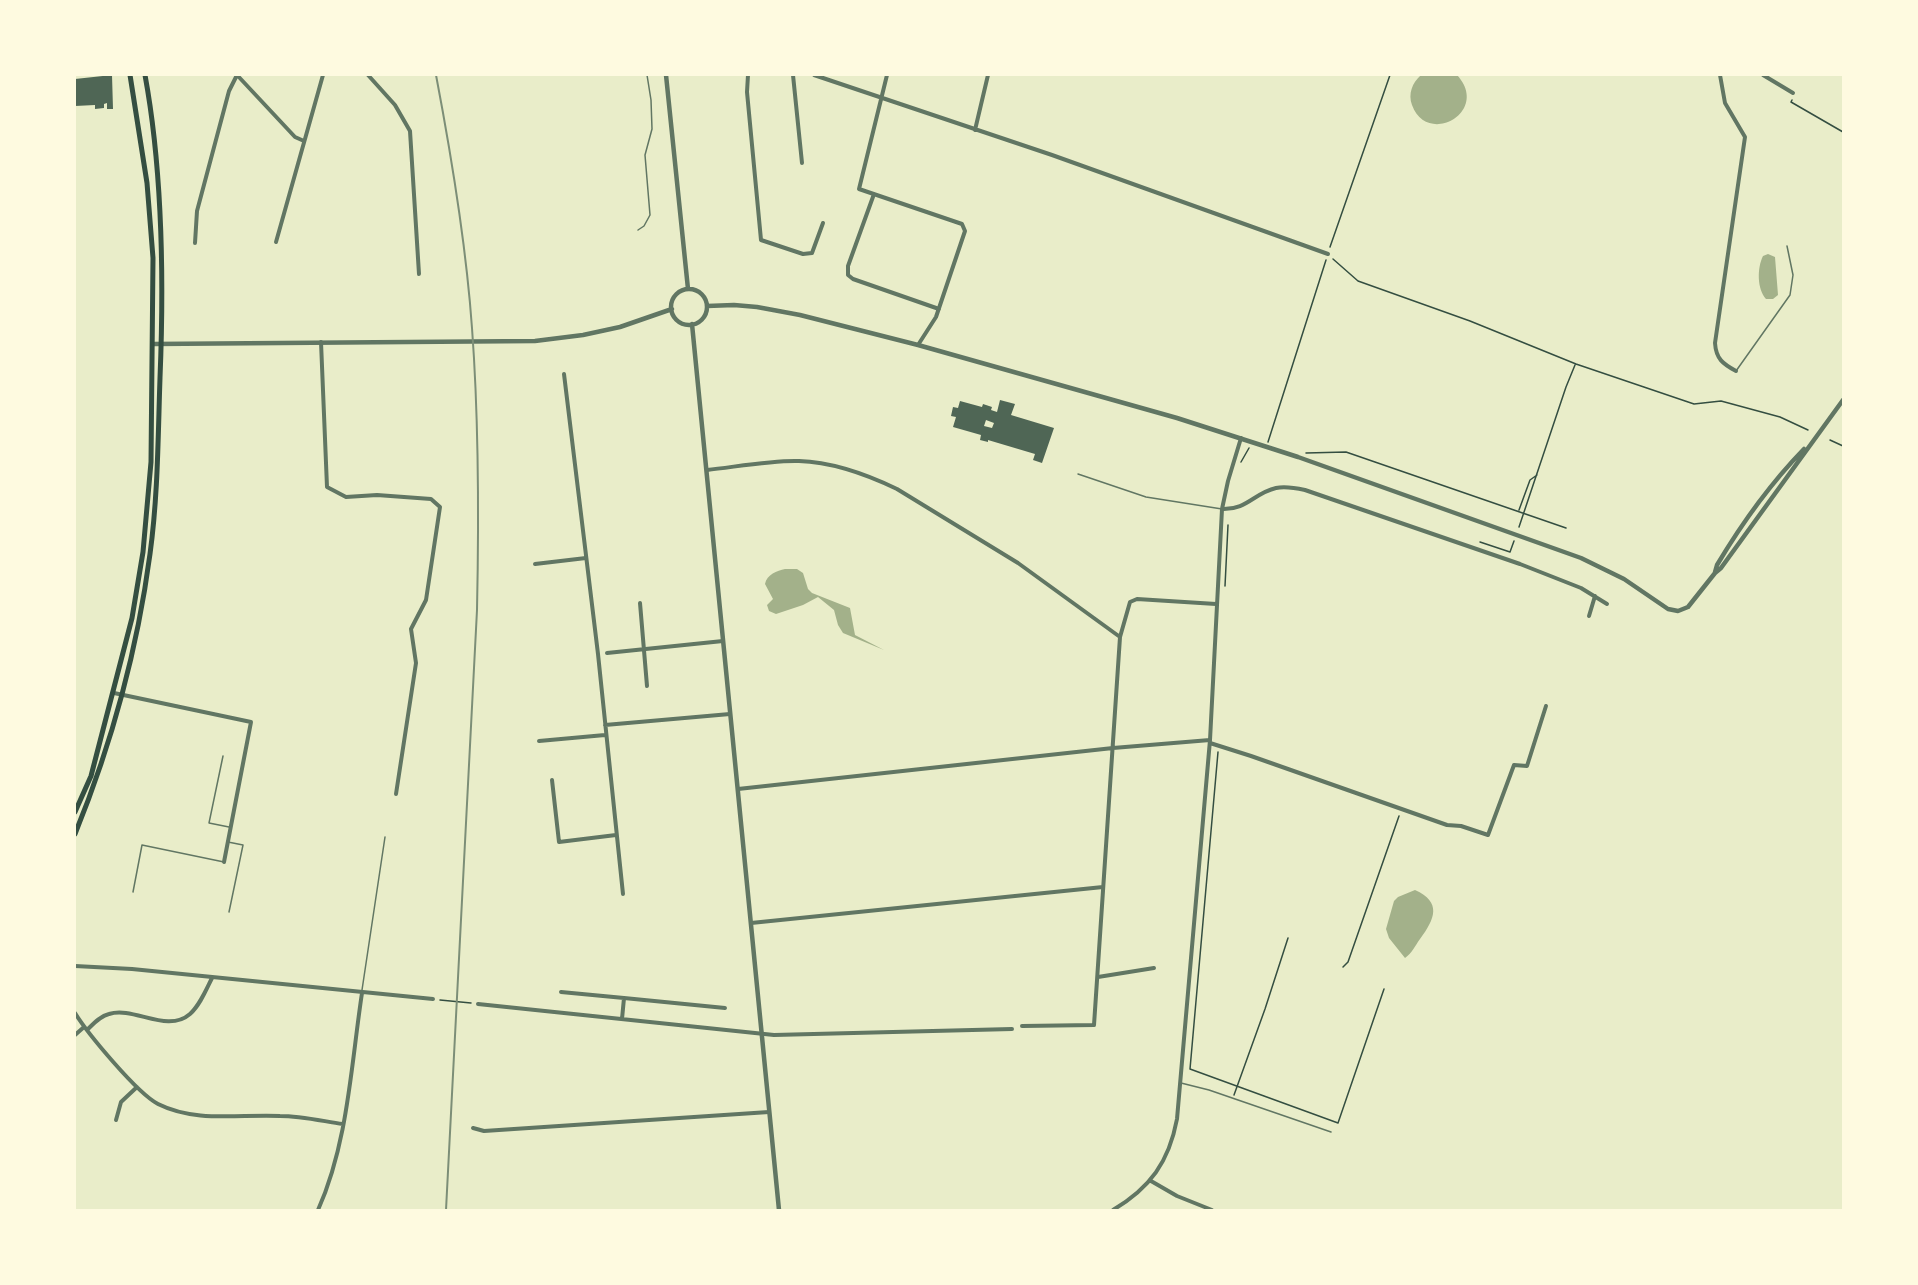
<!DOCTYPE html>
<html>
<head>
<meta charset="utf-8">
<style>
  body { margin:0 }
  #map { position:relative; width:1918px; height:1285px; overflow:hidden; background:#e9edc9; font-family:"DejaVu Sans",sans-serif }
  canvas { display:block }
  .frame { position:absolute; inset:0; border:76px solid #fefae0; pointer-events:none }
</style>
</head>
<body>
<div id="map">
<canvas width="1918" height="1285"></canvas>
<div class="frame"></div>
</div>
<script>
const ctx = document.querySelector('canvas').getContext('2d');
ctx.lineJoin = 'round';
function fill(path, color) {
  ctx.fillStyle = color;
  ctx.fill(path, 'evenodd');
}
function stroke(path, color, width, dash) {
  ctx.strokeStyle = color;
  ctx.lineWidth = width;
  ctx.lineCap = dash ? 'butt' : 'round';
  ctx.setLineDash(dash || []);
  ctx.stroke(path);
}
const water = new Path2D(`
  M 1421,75 L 1457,75 C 1491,112 1427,147 1412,105 C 1408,94 1412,83 1421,75 Z
  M 1768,254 L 1775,257 L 1778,295 L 1773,299 L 1766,299 C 1757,289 1757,268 1763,256 Z
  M 785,569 L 797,569 L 803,573 L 808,589 L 812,593 L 850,608 L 855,635 L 884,650 L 843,633 L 838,625 L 834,610 L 818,597 L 803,605 L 776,614 L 769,611 L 767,605 L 773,599 L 765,584 C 767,574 777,571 785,569 Z
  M 1415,890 C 1442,902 1435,919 1420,939 C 1415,946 1412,953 1405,958 L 1389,938 L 1386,929 L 1394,901 L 1398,897 Z`);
const building = new Path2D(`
  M 112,75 L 113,109 L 107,109 L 107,103 L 104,104 L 104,108 L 95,109 L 95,105 L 75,106 L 75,79 Z
  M 1000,400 L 1015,404 L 1011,415 L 1054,428 L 1042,463 L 1033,460 L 1035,454 L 988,440 L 988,442 L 980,440 L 981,435 L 953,427 L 956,417 L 951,416 L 953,407 L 958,408 L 960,401 L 982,407 L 983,404 L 992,407 L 991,410 L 997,412 ZM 986,420 L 994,423 L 992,428 L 984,426 Z`);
const path = new Path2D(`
  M 1792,100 L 1791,102 L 1843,132
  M 1330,247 L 1390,75
  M 1333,259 L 1358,281 L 1470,321 L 1576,364 L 1694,404 L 1721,401 L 1780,417 L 1808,430
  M 1830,440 L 1843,446
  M 1268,442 L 1326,260
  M 1306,453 L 1346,452 L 1566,528
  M 1241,462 L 1249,448
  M 1519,510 L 1530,480 L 1537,475
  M 1519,527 L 1566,387 L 1575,365
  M 1480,542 L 1510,552 L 1514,541
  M 1225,586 L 1228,525
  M 1218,752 L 1190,1069 L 1338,1123 L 1384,989
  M 1343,967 L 1348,962 L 1399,816
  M 440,1000 L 471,1003
  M 1234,1095 L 1265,1009 L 1288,938`);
const service = new Path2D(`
  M 638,230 L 644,226 L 650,215 L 645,155 L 652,129 L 651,100 L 647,75
  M 1736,371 L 1790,295 L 1793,275 L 1787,246
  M 1078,474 L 1146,497 L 1222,509
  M 223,756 L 209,823 L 229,827
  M 228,842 L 243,845 L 229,912
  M 133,892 L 142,845 L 224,862
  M 362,990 L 385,837
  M 1181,1083 L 1209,1090 L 1331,1132`);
const minor = new Path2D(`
  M 237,75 L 295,137 L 304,141
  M 368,75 L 395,105 L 410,131 L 419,274
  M 748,75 L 747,92 L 761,240 L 803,254 L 812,253 L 823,223
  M 793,75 L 802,163
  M 814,75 L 1052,155 L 1328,254
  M 887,75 L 859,189 L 962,224 L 965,231 L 936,317 L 918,345
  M 1720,75 L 1725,103 L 1745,137 L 1715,343 C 1716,359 1723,364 1736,371
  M 1763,75 L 1793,93
  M 975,130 L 988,75
  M 874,194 L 848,266 L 848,275 L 853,279 L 939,309
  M 276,242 L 323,75
  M 195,243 L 197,211 L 229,91 L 237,75
  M 321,342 L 327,487 L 346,497 L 377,495 L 431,499 L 440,507 L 426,600 L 411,629 L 416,663 L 396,794
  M 564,374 L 598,654 L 623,894
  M 707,470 C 735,467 772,460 799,461 C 831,462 868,475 897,489 L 1018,563 L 1120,637
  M 1222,509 C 1247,510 1254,493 1276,488 C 1285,486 1296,488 1305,490 L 1520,564 L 1581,588 L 1607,604
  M 535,564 L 586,558
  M 640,603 L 647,686
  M 1589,616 L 1595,596
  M 607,653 L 723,641
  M 114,693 L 251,722 L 224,862
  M 605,725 L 730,714
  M 539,741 L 605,735
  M 1210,743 L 1251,756 L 1447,825 L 1461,826 L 1488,835 L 1514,765 L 1527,766 L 1546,706
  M 552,780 L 559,842 L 616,835
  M 738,789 L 1113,748 L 1210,740
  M 751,923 L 1103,887
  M 75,966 L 132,969 L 433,999
  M 1098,977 L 1154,968
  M 561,992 L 624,998
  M 478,1004 L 774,1035 L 1012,1029
  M 75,1013 C 88,1034 137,1093 158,1104 C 196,1123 239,1114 280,1116 C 301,1116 322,1121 343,1124
  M 622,1019 L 624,998 L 725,1008
  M 1022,1026 L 1094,1025 L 1120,637 L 1130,602 L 1137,599 L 1216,604
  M 87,1030 C 93,1024 100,1016 109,1014 C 134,1006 167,1034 190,1014 C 200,1005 206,990 212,978
  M 75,1035 L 84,1027
  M 116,1120 L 121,1102 L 137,1087
  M 473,1128 L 484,1131 L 769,1112
  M 1151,1181 L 1177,1196 L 1212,1210
  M 318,1210 C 348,1143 351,1065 362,993
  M 1113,1210 C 1150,1188 1169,1162 1177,1119 L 1210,740 L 1222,509 L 1228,481 L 1241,438`);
const tertiary = new Path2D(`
  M 666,75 L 688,289
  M671 307a18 18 0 1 1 36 0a18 18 0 1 1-36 0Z
  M 707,306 L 734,305 L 757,307 L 800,315 L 918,345 L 1177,418 L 1298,457 L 1581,558 L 1624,579 L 1668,609 L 1678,611 L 1688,607 L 1715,573 L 1721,568 L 1843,400
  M 692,324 L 779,1210
  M 153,344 L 535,341 L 583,335 L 620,327 L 672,309
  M 1715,572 L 1717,565 C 1742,523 1770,484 1804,449`);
const primary = new Path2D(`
  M 75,812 L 91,776 L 132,618 L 143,552 L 151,462 L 153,258 L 147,183 L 130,75
  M 75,834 C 112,743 137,652 150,554 C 158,496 158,436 160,378 C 164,279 163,173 145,75`);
const rail = new Path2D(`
  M 436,75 C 452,159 466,243 472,328 C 479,422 479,516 477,610 L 446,1210`);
fill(water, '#a3b18a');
fill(building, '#4f6655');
stroke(path, '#344e41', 1.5);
stroke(service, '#617663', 1.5);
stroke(minor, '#617663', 4);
stroke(tertiary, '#617663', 4.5);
stroke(primary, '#344e41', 5);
stroke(rail, '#7c8e77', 2);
</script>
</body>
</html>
